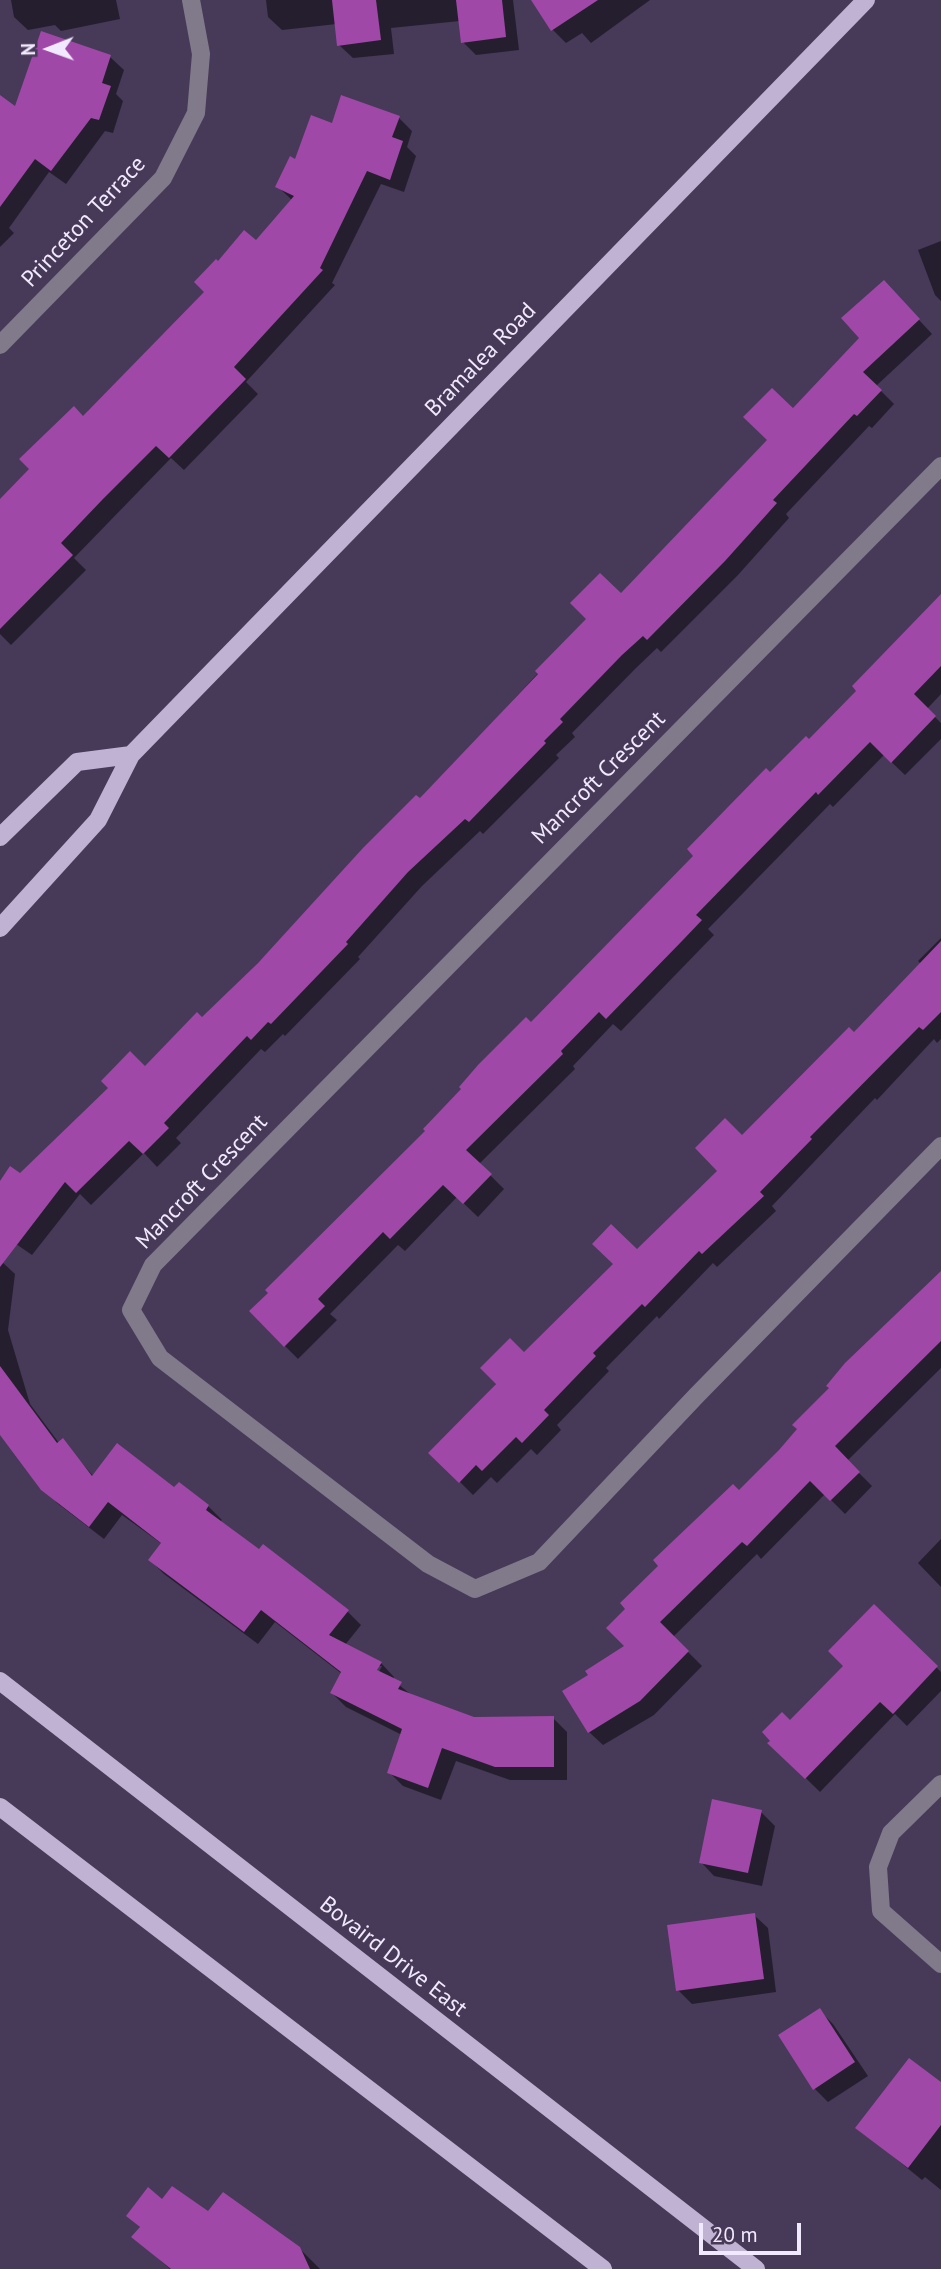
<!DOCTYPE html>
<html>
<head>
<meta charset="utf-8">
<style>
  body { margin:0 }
  #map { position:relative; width:941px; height:2269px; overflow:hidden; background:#473958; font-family:"PT Sans",sans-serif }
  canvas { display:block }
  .north { position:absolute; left:14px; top:14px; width:70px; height:70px; -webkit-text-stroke:5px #473958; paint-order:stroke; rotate:269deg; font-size:19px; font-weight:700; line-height:28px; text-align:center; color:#f1e9fd }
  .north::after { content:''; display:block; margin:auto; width:24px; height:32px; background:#f1e9fd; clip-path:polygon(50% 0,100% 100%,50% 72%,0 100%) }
  .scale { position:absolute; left:699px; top:2223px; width:102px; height:32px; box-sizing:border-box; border:4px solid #f1e9fd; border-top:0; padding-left:9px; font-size:21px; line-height:24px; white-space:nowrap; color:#f1e9fd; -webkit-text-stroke:5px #473958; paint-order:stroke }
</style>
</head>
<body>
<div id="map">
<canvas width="941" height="2269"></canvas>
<div class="north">N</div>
<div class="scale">20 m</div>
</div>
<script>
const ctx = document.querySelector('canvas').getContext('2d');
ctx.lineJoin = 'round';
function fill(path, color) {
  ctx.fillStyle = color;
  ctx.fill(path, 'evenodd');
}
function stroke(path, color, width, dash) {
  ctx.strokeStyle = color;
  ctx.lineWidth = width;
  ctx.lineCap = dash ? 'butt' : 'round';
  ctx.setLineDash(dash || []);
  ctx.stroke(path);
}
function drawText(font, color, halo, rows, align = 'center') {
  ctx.font = font + ' "PT Sans",sans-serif';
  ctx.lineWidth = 6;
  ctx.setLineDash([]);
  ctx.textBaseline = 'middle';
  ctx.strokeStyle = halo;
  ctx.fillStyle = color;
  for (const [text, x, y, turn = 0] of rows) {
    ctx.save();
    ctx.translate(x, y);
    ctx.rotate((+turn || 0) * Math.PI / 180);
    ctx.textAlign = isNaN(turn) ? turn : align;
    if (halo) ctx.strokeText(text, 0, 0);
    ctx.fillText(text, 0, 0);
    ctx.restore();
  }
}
const shadow = new Path2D(`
  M 11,0 L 116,0 L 120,19 L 61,31 L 55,25 L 28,30 L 14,17 Z
  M 266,0 L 513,0 L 519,50 L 476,55 L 463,42 L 460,21 L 391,28 L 394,54 L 353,58 L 339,45 L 337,24 L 282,30 L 268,17 Z
  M 533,0 L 650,0 L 591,43 L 582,33 L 566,43 L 553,30 Z
  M 110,57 L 124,70 L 116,94 L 123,101 L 113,133 L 105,131 L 66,184 L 49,172 L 9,228 L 14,233 L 0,247 L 0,97 L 16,109 Z
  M 399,118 L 412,131 L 407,147 L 416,156 L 404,192 L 381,184 L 332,283 L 335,285 L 246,382 L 258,394 L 184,470 L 171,458 L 74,558 L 86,570 L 11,645 L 0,634 L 0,502 L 206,292 L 218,264 L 256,243 L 293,201 L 277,186 L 296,161 L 333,125 Z
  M 941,241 L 941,301 L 935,295 L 918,250 Z
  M 897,296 L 932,334 L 876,386 L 894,404 L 872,428 L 869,426 L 786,514 L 789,518 L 738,575 L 661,652 L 657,648 L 636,668 L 572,733 L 575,737 L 556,755 L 559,758 L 483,834 L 480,831 L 422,886 L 358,957 L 360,959 L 285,1036 L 283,1034 L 265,1052 L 261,1049 L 176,1138 L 181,1143 L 157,1167 L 144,1153 L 91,1205 L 80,1194 L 32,1255 L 0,1233 L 0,1184 L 20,1175 L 202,1019 L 420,801 L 588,619 L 621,596 L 706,509 Z
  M 941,595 L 941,694 L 927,709 L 941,723 L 941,739 L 905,775 L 884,755 L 833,807 L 830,804 L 708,929 L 714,935 L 621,1031 L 613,1024 L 573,1066 L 575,1069 L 479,1164 L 504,1189 L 478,1217 L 457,1197 L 405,1251 L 398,1245 L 330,1314 L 337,1320 L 298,1359 L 251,1312 L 696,856 L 770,775 L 809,742 L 859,691 Z
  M 941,938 L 941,1039 L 937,1043 L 934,1039 L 877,1100 L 875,1098 L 772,1206 L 776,1211 L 717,1267 L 713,1263 L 659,1319 L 657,1316 L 606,1368 L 609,1371 L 557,1425 L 561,1430 L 537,1455 L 531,1449 L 497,1483 L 491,1477 L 473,1495 L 431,1453 L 524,1354 L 637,1252 L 720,1171 L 742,1138 L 854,1034 L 921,964 L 918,961 Z
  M 0,1260 L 15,1274 L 8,1330 L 30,1404 L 59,1443 L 63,1441 L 94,1477 L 175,1490 L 208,1506 L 222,1520 L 220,1522 L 348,1612 L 361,1625 L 345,1645 L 381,1663 L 394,1677 L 393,1680 L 414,1697 L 473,1718 L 553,1718 L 567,1732 L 567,1780 L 510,1780 L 456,1761 L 441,1800 L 403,1786 L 389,1772 L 402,1735 L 346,1707 L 332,1693 L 342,1674 L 275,1622 L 258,1644 L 164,1574 L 150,1560 L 162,1544 L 122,1515 L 104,1539 L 57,1503 L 0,1432 ZM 378,1666 L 382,1666 L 375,1679 Z
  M 941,1273 L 941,1368 L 847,1461 L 872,1486 L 845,1514 L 825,1494 L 761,1559 L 757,1554 L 673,1637 L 702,1666 L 654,1715 L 603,1745 L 589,1732 L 590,1675 L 627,1646 L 739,1493 L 780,1451 Z
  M 941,1539 L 941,1587 L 918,1563 Z
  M 874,1606 L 941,1672 L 941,1691 L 907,1726 L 895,1714 L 820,1792 L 770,1743 L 845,1666 Z
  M 761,1812 L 775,1826 L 762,1886 L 714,1876 L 701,1862 Z
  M 754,1915 L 768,1928 L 776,1992 L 692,2004 L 678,1990 Z
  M 819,2010 L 833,2024 L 868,2076 L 828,2102 L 815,2089 Z
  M 941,2084 L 941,2190 L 925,2177 L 922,2180 L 858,2128 Z
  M 162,2201 L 209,2214 L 299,2248 L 320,2269 L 170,2269 L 134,2237 L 141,2228 L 128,2216 Z`);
const building = new Path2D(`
  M 332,0 L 376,0 L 381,40 L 337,46 Z
  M 456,0 L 502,0 L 506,37 L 461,43 Z
  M 531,0 L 598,0 L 551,31 Z
  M 41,31 L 111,55 L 102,83 L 111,86 L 99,120 L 91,118 L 51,171 L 35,159 L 0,207 L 0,95 L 15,106 Z
  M 341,95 L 400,116 L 392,137 L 403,141 L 390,180 L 367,171 L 320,268 L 323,270 L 234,367 L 246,379 L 169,458 L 156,446 L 103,499 L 61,543 L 73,555 L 0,629 L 0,499 L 29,469 L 19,459 L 74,406 L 83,416 L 204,292 L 194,282 L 216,259 L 218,261 L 244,230 L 256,240 L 294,196 L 275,187 L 290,156 L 295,159 L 311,115 L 332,123 Z
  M 884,280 L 920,319 L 863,372 L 882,390 L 857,416 L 854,414 L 773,500 L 777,503 L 725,561 L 647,640 L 643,636 L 622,655 L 560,719 L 563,722 L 544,741 L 546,743 L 469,822 L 465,819 L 408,872 L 346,942 L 348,944 L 271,1024 L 268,1022 L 251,1040 L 247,1036 L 164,1123 L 169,1128 L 143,1154 L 129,1141 L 76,1193 L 65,1182 L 0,1267 L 0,1181 L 10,1166 L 20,1173 L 108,1088 L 101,1081 L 130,1051 L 145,1066 L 197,1012 L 202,1017 L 258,963 L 363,848 L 416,795 L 420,798 L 538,674 L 535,671 L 586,619 L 570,603 L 600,573 L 621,593 L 767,440 L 743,417 L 772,388 L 793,408 L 859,338 L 841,318 Z
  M 941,594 L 941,666 L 914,694 L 936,716 L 891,763 L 870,742 L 818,795 L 816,792 L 696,915 L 702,920 L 682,941 L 606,1019 L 599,1012 L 561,1051 L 563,1054 L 466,1150 L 492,1174 L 463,1204 L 443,1185 L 390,1239 L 383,1232 L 318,1299 L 325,1306 L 284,1347 L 249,1311 L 268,1293 L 265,1290 L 425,1131 L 423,1129 L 461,1089 L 459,1087 L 478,1065 L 526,1017 L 531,1022 L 693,856 L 687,849 L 766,768 L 770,772 L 806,736 L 809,739 L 856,691 L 852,686 Z
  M 941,941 L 941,1012 L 923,1030 L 919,1027 L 810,1137 L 812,1139 L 760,1192 L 764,1196 L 702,1254 L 699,1251 L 645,1307 L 642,1304 L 593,1353 L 596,1356 L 544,1410 L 549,1415 L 522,1443 L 516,1437 L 482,1471 L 476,1465 L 459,1483 L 428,1453 L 496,1384 L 480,1368 L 510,1338 L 524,1352 L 613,1264 L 592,1244 L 611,1224 L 637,1249 L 717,1171 L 695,1148 L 725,1118 L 742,1135 L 849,1027 L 854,1032 Z
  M 941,1271 L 941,1341 L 835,1446 L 860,1472 L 830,1501 L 810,1481 L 747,1546 L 742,1542 L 660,1622 L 689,1651 L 640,1701 L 588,1733 L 562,1691 L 588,1675 L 585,1671 L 624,1646 L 606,1628 L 625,1609 L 620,1603 L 658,1566 L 653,1560 L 733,1484 L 739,1490 L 779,1450 L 797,1429 L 792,1425 L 829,1388 L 826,1386 L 845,1363 Z
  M 0,1366 L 57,1443 L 63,1438 L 92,1476 L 117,1443 L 174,1487 L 179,1482 L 209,1505 L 206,1510 L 259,1549 L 263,1544 L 349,1610 L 329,1635 L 382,1662 L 377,1670 L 402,1682 L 398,1689 L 474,1717 L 554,1716 L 554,1767 L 495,1767 L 442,1748 L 428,1788 L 387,1773 L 402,1729 L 330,1693 L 341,1672 L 261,1610 L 244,1632 L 148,1560 L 161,1543 L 108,1502 L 89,1527 L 41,1490 L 0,1435 Z
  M 874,1604 L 938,1666 L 893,1714 L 880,1702 L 805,1779 L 767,1743 L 770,1741 L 762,1732 L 782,1712 L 790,1720 L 843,1666 L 828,1651 Z
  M 712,1799 L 762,1810 L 748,1873 L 699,1863 Z
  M 755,1913 L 764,1979 L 676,1991 L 667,1925 Z
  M 820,2008 L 855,2062 L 813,2090 L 778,2035 Z
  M 909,2058 L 941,2082 L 941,2125 L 908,2168 L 855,2128 Z
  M 172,2186 L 208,2211 L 223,2192 L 300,2247 L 310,2269 L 171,2269 L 131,2237 L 140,2227 L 126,2216 L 148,2187 L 162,2199 Z`);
const minor = new Path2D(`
  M 0,345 L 163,178 L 196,113 L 201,54 L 191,0
  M 941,466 L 153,1265 L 131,1310 L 160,1358 L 428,1564 L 475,1589 L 539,1562 L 697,1395 L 941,1146
  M 941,1784 L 891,1833 L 878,1867 L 881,1911 L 941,1964`);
const major = new Path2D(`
  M 0,837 L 77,762 L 131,755
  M 0,928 L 98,820 L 131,755 L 866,0
  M 0,1681 L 756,2269
  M 0,1807 L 603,2269`);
const streetNames = [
  ["Princeton Terrace",84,222,-47],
  ["Bramalea Road",481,360,-46],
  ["Mancroft Crescent",599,778,-45],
  ["Mancroft Crescent",202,1182,-46],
  ["Bovaird Drive East",393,1957,38]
];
fill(shadow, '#0007');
fill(building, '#9f48a7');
stroke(minor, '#817a8a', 18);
stroke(major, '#bfb2d2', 18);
drawText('23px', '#f1e9fd', '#473958', streetNames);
</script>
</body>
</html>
